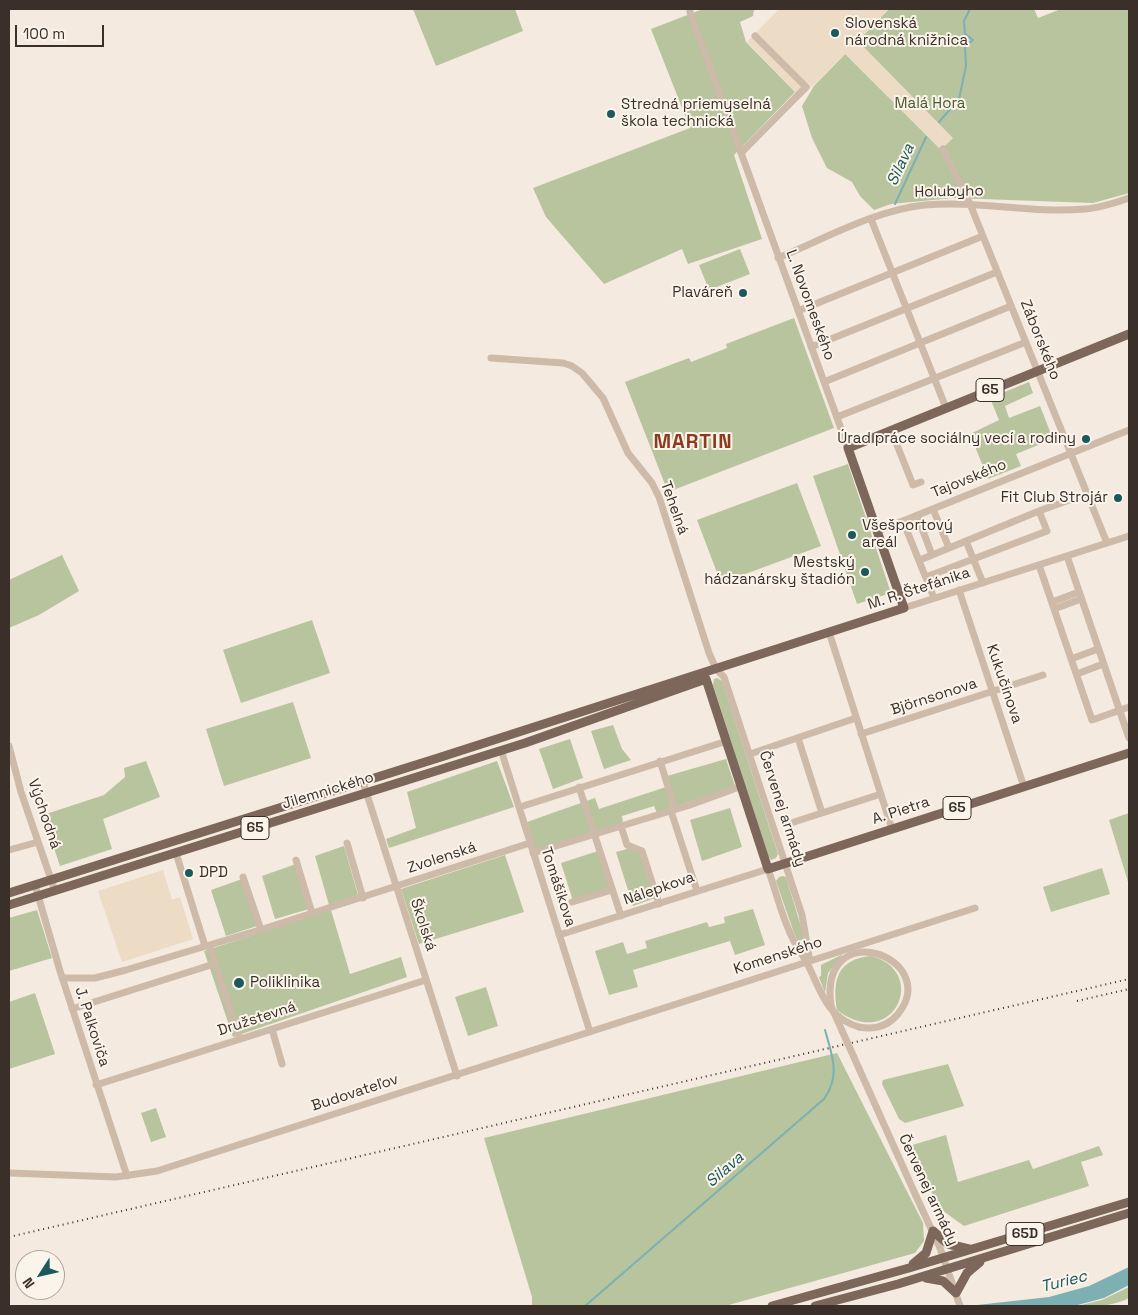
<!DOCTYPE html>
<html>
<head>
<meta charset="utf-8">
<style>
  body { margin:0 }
  #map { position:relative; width:1138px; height:1315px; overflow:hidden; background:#f4eadf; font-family:"Space Grotesk",sans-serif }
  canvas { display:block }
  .frame { position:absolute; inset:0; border:10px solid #3a2f29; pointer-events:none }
  .north { position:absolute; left:15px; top:1250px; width:50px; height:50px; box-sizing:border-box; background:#fbf4eb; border:1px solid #aea59d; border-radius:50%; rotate:235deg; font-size:14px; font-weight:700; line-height:20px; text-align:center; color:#3a2f29 }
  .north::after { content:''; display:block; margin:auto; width:18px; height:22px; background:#1c595e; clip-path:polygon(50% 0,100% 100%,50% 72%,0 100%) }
  .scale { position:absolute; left:15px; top:25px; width:89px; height:22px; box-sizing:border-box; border:2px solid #3a2f29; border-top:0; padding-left:6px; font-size:15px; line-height:18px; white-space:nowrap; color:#3a2f29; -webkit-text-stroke:4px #fbf4eb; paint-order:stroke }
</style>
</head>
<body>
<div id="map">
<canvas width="1138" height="1315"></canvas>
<div class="frame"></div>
<div class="north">N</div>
<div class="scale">100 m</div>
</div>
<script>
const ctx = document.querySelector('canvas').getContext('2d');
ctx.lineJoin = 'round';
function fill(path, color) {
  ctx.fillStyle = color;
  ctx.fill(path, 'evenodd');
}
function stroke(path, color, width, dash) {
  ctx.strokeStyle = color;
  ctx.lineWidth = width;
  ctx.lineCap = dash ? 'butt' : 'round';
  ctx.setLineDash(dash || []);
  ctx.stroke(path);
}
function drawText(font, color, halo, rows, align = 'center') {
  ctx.font = font + ' "Space Grotesk",sans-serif';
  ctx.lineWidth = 4;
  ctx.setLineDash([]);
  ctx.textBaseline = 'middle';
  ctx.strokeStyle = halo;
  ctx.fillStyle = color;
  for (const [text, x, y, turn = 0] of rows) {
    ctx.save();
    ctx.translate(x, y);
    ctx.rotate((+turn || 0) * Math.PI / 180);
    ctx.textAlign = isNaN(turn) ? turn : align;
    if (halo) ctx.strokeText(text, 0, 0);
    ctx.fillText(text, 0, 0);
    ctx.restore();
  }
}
const green = new Path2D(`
  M 413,9 L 515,9 L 523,31 L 436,66 Z
  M 703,9 L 754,9 L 753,16 L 740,22 L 746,42 L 795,92 L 734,155 L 762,239 L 688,264 L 682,249 L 604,284 L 546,217 L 533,188 L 690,128 L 651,29 Z
  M 889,9 L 1034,9 L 1038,18 L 1061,9 L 1129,9 L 1129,193 L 1093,203 L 953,198 L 891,204 L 874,210 L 860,196 L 852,182 L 827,168 L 812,138 L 802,106 L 814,86 Z
  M 740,249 L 750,274 L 709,290 L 699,265 Z
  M 794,318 L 834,428 L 668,492 L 625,382 L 689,358 L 691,362 L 727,348 L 726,344 Z
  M 1029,382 L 1033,393 L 1005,406 L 1009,418 L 1040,406 L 1053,439 L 1016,454 L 1021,466 L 988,479 L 970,434 L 999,420 L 990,398 Z
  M 848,464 L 891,593 L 857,604 L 813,476 Z
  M 797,483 L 821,546 L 721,583 L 697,520 Z
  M 62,555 L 79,591 L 39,615 L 9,628 L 9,580 Z
  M 312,620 L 330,673 L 241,703 L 223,650 Z
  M 717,678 L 722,681 L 778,854 L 776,858 L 771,860 L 768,856 L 713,685 L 714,679 Z
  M 293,702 L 311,758 L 224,786 L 206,729 Z
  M 613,725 L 622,749 L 631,760 L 604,769 L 591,731 Z
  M 570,739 L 583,778 L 553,789 L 539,749 Z
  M 726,759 L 735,786 L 677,806 L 667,776 Z
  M 146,761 L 160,797 L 103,819 L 112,849 L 60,866 L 43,815 L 104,795 L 125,777 L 124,768 Z
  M 497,761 L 514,807 L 389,848 L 386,839 L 416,828 L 407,792 Z
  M 666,787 L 671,808 L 657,813 L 654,806 L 622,816 L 623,823 L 535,850 L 527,822 L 595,798 L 599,809 Z
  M 730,808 L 742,847 L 702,861 L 690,820 Z
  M 1129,813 L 1129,885 L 1109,820 Z
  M 344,846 L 358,895 L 329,905 L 315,856 Z
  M 638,846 L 655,898 L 633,906 L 616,852 Z
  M 601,850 L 613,890 L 573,901 L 561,863 Z
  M 505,855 L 524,912 L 419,944 L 401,889 Z
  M 296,864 L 309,909 L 275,919 L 262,876 Z
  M 1102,868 L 1110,894 L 1051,912 L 1043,887 Z
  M 783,876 L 786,877 L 802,930 L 806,958 L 794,933 L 776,881 L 779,877 Z
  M 242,879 L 257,926 L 226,936 L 211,890 Z
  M 753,909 L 765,945 L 735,955 L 730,941 L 633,970 L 638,987 L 609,995 L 595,951 L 623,942 L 627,954 L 647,948 L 645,941 L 707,922 L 709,927 L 725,923 L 724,917 Z
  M 37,910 L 52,958 L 9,971 L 9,918 Z
  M 331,910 L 350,974 L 401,957 L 407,977 L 233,1037 L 204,951 Z
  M 843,954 L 828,973 L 825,993 L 819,977 L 821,976 L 821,965 Z
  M 871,956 C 930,971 894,1053 837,1010 C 832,981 837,959 871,956 Z
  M 486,987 L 498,1026 L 468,1036 L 455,997 Z
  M 35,993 L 55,1054 L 9,1069 L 9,1002 Z
  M 837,1053 L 923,1223 L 924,1241 L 915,1253 L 725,1306 L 532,1306 L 532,1297 L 484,1138 Z
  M 948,1064 L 964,1106 L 905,1123 L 899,1119 L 882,1084 L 883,1080 Z
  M 156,1108 L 166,1137 L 151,1142 L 141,1113 Z
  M 946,1135 L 958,1182 L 1029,1160 L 1033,1169 L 1099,1146 L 1103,1155 L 1081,1162 L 1089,1186 L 964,1226 L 939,1208 L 909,1146 Z
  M 1129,1287 L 1129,1298 C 1111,1307 1096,1306 1077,1306 L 1102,1300 Z`);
const plaza = new Path2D(`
  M 779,9 L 889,9 L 858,41 L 953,138 L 941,150 L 845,54 L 801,98 L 747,42 Z
  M 163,870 L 172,900 L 180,897 L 193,939 L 122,962 L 98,891 Z`);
const water = new Path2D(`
  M 1129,1267 L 1129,1285 L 1104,1298 L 1074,1306 L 968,1306 L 1049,1297 L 1089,1286 Z`);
const stream = new Path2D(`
  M 939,122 L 959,99 L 966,66 L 965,47 L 973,40 L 965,34 L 964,21 L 970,9
  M 895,204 L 926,137
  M 585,1306 L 824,1099 C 841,1076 832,1055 825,1030`);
const minor = new Path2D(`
  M 690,12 L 848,448
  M 943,149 L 970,204 L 1107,543
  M 741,153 L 806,87 L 755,36
  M 871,219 L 946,408
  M 778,258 C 824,239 875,210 925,205 C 978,200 1032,214 1085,209 C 1100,208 1115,203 1129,198
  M 798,311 L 983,236
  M 811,347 L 997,272
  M 491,358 L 563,363 L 572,366 L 582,373 L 603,398 L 628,453 L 652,483 L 659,497 L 709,653 L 716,669 L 724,677 L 802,915 L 809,956 L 807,962
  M 824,382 L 1011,306
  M 837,417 L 1026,342
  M 891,430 L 913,485 L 921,482
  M 933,509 L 949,548
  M 917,515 L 932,555
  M 903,521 L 934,598
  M 878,531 L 1129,430
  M 966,541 L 983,583
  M 1067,556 L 1129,738
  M 920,560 L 1039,511
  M 1039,565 L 1092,720 L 1129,707
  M 926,577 L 1047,531 L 1039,511 L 1072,499
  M 959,590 L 1024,787
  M 1052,602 L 1079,592
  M 904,608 L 1129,536
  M 1054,609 L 1081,599
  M 829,632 L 892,829
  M 1071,659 L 1098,649
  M 1077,674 L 1103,664
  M 861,734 L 1043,675
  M 798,738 L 822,813
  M 9,746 L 21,792 L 55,891
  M 501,750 L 590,1032
  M 750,754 L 856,718
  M 660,761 L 675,809
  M 363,782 L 457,1076
  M 579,787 L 621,916
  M 520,807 L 727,741
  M 671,811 L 697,891
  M 794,822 L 881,794
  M 621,826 L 627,845 L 642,851 L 659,904
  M 347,843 L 363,898
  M 9,850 L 38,842
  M 176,853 L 205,946
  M 533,853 L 690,805 L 742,786
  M 296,860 L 312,913
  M 243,877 L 261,930
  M 35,885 L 60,971 L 127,1176
  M 572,902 L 612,890
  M 559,935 L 768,869 C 776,891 781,914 791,935 C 796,947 803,955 808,965 C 821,991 827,1018 859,1027
  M 209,945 L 240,1039
  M 62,978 L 95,978 L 126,970 L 263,929 L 530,843
  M 72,1009 L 214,964
  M 272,1029 L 282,1064
  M 96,1085 L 426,980
  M 9,1173 L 116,1177 L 157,1171 L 975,908
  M 916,1196 L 940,1248 L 960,1306`);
const major = new Path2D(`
  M 706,679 L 768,869 L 1129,753
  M 9,893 L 441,757 L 904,608 L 848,448 L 1129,334
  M 9,905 L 525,743 L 706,679
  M 913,1264 L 926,1253 L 933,1231 L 948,1244 L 969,1249
  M 926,1278 L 943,1281 L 956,1293 L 967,1273 L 980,1262
  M 772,1306 L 909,1268 L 1129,1202
  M 815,1306 L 898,1284 L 1129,1213`);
const rail = new Path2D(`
  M 1077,1001 L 1129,989
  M 9,1237 L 1129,979`);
const minorBridge = new Path2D(`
  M 859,1027 C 874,1030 888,1026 898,1014 C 943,957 818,913 831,1006 L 916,1196`);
const markers = [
  [835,33,5,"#1c595e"],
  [611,114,5,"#1c595e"],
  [743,293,5,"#1c595e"],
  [1086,439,5,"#1c595e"],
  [1118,498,5,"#1c595e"],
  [852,535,5,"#1c595e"],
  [865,572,5,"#1c595e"],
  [189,873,5,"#1c595e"],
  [239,983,6,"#1c595e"]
];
const shields = [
  [990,390,28],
  [957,808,28],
  [255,828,28],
  [1025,1234,38]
];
const shieldNames = [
  ["65",990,390],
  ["65",957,808],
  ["65",255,828],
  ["65D",1025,1234]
];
const poiNames = [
  ["Slovenská",845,24],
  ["národná knižnica",845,41],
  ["Stredná priemyselná",621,105],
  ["škola technická",621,122],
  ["Plaváreň",733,293,"right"],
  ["Úrad práce sociálny vecí a rodiny",1076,439,"right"],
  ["Fit Club Strojár",1108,498,"right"],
  ["Všešportový",862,526],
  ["areál",862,543],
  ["Mestský",855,563,"right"],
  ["hádzanársky štadión",855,580,"right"],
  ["DPD",199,873],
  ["Poliklinika",250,983]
];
const parkNames = [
  ["Malá Hora",930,104]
];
const streetNames = [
  ["Holubyho",949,192,-1],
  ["L. Novomeského",810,305,70],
  ["Záborského",1040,340,68],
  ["Tajovského",969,479,-22],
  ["Tehelná",674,508,70],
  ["M. R. Štefánika",919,589,-18],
  ["Kukučínova",1004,684,71],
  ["Björnsonova",934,697,-18],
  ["Jilemnického",328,791,-17],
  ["Červenej armády",782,809,72],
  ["A. Pietra",901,811,-18],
  ["Východná",44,814,71],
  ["Zvolenská",442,858,-18],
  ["Tomášikova",558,887,72],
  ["Nálepkova",659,889,-19],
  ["Školská",423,925,72],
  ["Komenského",778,956,-18],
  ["Družstevná",257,1019,-18],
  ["J. Palkoviča",92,1027,72],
  ["Budovateľov",355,1093,-18],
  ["Červenej armády",928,1190,65]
];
const waterNames = [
  ["Silava",901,165,-65],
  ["Silava",725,1170,-41],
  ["Turiec",1064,1282,-14]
];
const districtNames = [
  ["MARTIN",693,443]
];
fill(green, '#b7c49d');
fill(plaza, '#ecdbc5');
fill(water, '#7cb0b3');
stroke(stream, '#7cb0b3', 2);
stroke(minor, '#cdbaa9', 7);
stroke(major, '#7d665a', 9);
stroke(rail, '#3a2f29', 2, [1, 4]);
stroke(minorBridge, '#cdbaa9', 7);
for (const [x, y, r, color] of markers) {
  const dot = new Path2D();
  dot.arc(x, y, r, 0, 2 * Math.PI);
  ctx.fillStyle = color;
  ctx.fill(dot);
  stroke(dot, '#fbf4eb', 2);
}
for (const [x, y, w] of shields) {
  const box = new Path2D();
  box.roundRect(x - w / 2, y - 11.5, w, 23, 4);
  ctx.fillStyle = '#fbf4eb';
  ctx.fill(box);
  stroke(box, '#3a2f29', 1);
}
drawText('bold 14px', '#3a2f29', null, shieldNames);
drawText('15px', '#3a2f29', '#fbf4eb', poiNames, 'left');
drawText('15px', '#495a2c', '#fbf4eb', parkNames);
drawText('15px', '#3a2f29', '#fbf4eb', streetNames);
drawText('italic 16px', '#1c595e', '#fbf4eb', waterNames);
ctx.letterSpacing = '1px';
drawText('bold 20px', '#8d391e', '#fbf4eb', districtNames);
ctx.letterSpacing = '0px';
</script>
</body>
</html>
